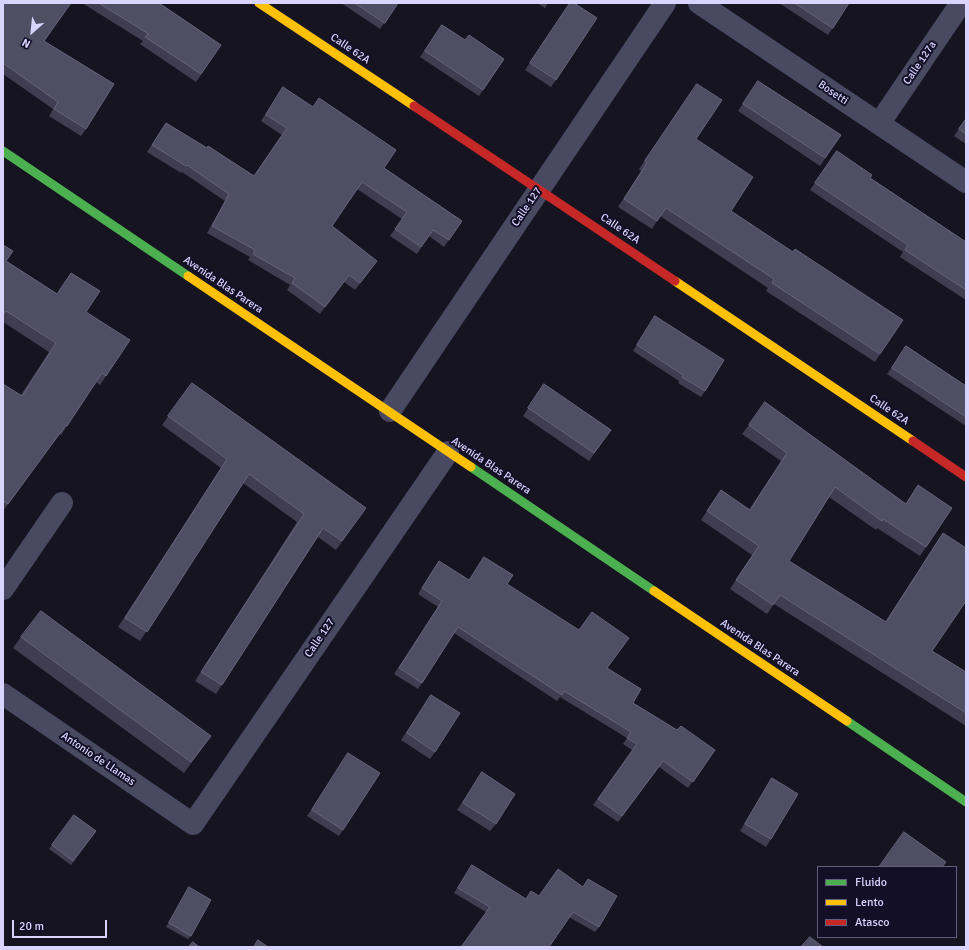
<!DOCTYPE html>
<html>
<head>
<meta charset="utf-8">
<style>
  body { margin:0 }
  #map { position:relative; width:969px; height:950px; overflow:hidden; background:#161421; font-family:Signika,sans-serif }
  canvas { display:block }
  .frame { position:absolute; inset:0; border:4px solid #d9d4ff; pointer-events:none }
  .legend { position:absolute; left:817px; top:866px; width:140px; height:72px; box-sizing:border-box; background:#130f26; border:1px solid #625e7d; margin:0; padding:5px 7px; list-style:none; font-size:12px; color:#d9d4ff }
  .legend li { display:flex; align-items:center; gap:8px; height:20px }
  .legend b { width:20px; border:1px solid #625e7d }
  .north { position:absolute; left:12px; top:12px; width:40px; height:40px; -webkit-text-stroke:3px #130f26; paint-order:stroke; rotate:207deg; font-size:11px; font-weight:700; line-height:16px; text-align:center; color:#d9d4ff }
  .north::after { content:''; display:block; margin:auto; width:14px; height:18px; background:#d9d4ff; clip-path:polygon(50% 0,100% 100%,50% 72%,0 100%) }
  .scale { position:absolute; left:12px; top:920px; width:95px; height:18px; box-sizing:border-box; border:2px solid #d9d4ff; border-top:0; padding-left:5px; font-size:12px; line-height:14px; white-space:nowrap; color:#d9d4ff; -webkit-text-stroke:3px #130f26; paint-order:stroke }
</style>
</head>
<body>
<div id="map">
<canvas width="969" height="950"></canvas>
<div class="frame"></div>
<ul class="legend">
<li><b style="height:5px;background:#4caf50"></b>Fluido</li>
<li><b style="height:5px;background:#ffc107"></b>Lento</li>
<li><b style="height:5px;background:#c62828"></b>Atasco</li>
</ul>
<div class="north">N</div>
<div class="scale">20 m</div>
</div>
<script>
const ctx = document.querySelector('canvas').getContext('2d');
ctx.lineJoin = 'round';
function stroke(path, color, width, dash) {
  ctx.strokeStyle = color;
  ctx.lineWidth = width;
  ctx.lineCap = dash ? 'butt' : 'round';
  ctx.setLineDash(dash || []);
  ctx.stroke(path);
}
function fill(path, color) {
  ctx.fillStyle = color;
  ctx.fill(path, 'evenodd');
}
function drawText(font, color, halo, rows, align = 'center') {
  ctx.font = font + ' Signika,sans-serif';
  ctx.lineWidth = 4;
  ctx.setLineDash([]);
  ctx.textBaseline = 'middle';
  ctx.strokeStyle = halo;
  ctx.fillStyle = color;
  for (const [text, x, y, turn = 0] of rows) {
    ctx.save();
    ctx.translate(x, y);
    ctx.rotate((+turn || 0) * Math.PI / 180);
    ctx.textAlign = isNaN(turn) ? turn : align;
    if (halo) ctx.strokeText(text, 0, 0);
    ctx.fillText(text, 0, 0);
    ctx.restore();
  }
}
const street = new Path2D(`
  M 699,3 L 966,182
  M 879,124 L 961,3
  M 390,411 L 665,3
  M 3,589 L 62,503
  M 3,694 L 193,824 L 448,452`);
const fast = new Path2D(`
  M 3,151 L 188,276
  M 471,467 L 654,591
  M 847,721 L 966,802`);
const slow = new Path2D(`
  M 259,3 L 414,106
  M 188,276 L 471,467
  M 675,281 L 913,441
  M 654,591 L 847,721`);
const jam = new Path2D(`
  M 414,106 L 675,281
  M 913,441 L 966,477`);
const wall = new Path2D(`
  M 3,3 L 44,41 L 86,129 L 81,136 L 49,116 L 53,109 L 3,74 Z
  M 82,3 L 159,3 L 221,45 L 196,82 L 140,44 L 143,41 Z
  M 341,3 L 398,3 L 380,29 Z
  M 537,3 L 548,3 L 545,8 Z
  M 570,3 L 556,80 L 551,87 L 525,70 Z
  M 779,3 L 849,3 L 828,35 Z
  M 442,25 L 465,40 L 504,59 L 479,96 L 420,57 Z
  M 758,81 L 841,135 L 820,166 L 738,111 Z
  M 283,87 L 384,168 L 462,221 L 444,247 L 429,236 L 417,254 L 390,236 L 402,219 L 357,189 L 332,226 L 377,261 L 355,290 L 344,282 L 320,314 L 287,290 L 290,285 L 248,260 L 250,257 L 207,233 L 225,201 L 182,172 L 181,173 L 147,152 L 166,123 L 207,148 L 254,176 L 282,135 L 261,121 Z
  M 691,92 L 696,139 L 731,211 L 880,354 L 875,362 L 766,291 L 768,288 L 660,216 L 652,229 L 618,207 L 641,171 L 639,169 Z
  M 966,118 L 966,144 L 954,136 Z
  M 837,151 L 870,178 L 966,242 L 966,300 L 900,257 L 903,252 L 810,190 Z
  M 3,245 L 6,261 L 86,312 L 106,376 L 100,385 L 96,382 L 61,435 L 59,434 L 3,511 L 3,384 L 21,395 L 49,352 L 3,322 Z
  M 655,316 L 705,391 L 701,397 L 678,383 L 679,381 L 633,351 Z
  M 906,346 L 966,386 L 966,426 L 887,374 Z
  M 192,383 L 366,508 L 336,550 L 318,537 L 216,694 L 195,681 L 297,522 L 243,483 L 140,641 L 118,627 L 221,468 L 162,425 Z
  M 544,384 L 611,430 L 589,461 L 523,416 Z
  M 749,425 L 906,504 L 918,485 L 926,547 L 920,556 L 877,528 L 876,530 L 829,497 L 789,561 L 885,622 L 943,533 L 932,651 L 966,672 L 966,726 L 774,604 L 767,614 L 730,589 L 752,555 L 701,520 L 721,490 L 749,510 L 781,461 L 742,434 Z
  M 435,567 L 468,580 L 507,584 L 607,668 L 633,703 L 677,730 L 715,750 L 688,788 L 659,767 L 618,822 L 593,805 L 632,750 L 623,744 L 627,738 L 560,697 L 557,701 L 454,633 L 418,689 L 394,674 L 438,607 L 418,594 Z
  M 21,637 L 211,736 L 184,773 L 13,648 Z
  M 431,695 L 435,752 L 430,759 L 401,740 Z
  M 348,753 L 343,830 L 339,836 L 307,816 Z
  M 482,772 L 496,824 L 490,831 L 457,810 Z
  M 772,778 L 771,839 L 766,847 L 740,831 L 767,786 Z
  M 74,815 L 96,831 L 71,865 L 49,849 Z
  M 472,865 L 526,899 L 583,887 L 588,879 L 599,927 L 595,932 L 569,917 L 486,912 L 454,893 Z
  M 189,887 L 191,936 L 188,939 L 166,927 Z`);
const building = new Path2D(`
  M 3,3 L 71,3 L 44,41 L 114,84 L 86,129 L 54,109 L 58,102 L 3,63 Z
  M 99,3 L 159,3 L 221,45 L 201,74 L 145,37 L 148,34 Z
  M 355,3 L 398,3 L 385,23 Z
  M 570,3 L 574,3 L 597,18 L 556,80 L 530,63 Z
  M 795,3 L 849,3 L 833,28 Z
  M 442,25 L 465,40 L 469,35 L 504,59 L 483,90 L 425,51 Z
  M 758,81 L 841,135 L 825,158 L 743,104 Z
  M 697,84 L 722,100 L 696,139 L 753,177 L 731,211 L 793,252 L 795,249 L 903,320 L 880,354 L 772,283 L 774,279 L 666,208 L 657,221 L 624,199 L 647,163 L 645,161 Z
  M 283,87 L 313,107 L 319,98 L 396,150 L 384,168 L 462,221 L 449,240 L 433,230 L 421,247 L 395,229 L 407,212 L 362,182 L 332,226 L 377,261 L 360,283 L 349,275 L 325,307 L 292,283 L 295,278 L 253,254 L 255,250 L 212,226 L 229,194 L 187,165 L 186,166 L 152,145 L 166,123 L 207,148 L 208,146 L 254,176 L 287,128 L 266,115 Z
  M 966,119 L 966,134 L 959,129 Z
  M 837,151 L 872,175 L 870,178 L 966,242 L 966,290 L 905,250 L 908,245 L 815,183 Z
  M 3,245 L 13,251 L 6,261 L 57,294 L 71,273 L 100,291 L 86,312 L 130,340 L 106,376 L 102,373 L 67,426 L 66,425 L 8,504 L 3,501 L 3,384 L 22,396 L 56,343 L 6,311 L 3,315 Z
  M 655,316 L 724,360 L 705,391 L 682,377 L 683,375 L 637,345 Z
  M 906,346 L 966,386 L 966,417 L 892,368 Z
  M 192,383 L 366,508 L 342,541 L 323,528 L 222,685 L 201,672 L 304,514 L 249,474 L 147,632 L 125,618 L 227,459 L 168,416 Z
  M 544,384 L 611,430 L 594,453 L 528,408 Z
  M 765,402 L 906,504 L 918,485 L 952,508 L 926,547 L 883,519 L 882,521 L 835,487 L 789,561 L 886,622 L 943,533 L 966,548 L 966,601 L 932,651 L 966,672 L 966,713 L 780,595 L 773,605 L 736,580 L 759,546 L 707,511 L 721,490 L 750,510 L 787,453 L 749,425 Z
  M 484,557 L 513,575 L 507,584 L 579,630 L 592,612 L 629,638 L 607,668 L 641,689 L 633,703 L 677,730 L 681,726 L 715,750 L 693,782 L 663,761 L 622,816 L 598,799 L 637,744 L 627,738 L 631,732 L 564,691 L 562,695 L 458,627 L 422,683 L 399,668 L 442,601 L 422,588 L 439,561 L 469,580 Z
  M 41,611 L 211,736 L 191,762 L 21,637 Z
  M 431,695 L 460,713 L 435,752 L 407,733 Z
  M 348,753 L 380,773 L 343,830 L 312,810 Z
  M 482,772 L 515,794 L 496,824 L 463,803 Z
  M 772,778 L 798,794 L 771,839 L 745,824 Z
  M 74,815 L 96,831 L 73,861 L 52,845 Z
  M 904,832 L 946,862 L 942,867 L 879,867 Z
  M 472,865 L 526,899 L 531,891 L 539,896 L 558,869 L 583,887 L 588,879 L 617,896 L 599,927 L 573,912 L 549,947 L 461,947 L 490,907 L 458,888 Z
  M 189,887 L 211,900 L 191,936 L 169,923 Z
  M 810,937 L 823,947 L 801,947 Z
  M 258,940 L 268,947 L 254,947 Z
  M 193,942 L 199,947 L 189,947 Z`);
const streetNames = [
  ["Calle 62A",350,49,34],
  ["Calle 127a",920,63,-56],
  ["Bosetti",833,93,34],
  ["Calle 127",527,207,-56],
  ["Calle 62A",620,229,34],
  ["Avenida Blas Parera",223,285,34],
  ["Calle 62A",889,410,34],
  ["Avenida Blas Parera",491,466,34],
  ["Calle 127",320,638,-56],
  ["Avenida Blas Parera",760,648,34],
  ["Antonio de Llamas",98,759,34]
];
stroke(street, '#4a4962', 22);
stroke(fast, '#4caf50', 9);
stroke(slow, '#ffc107', 9);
stroke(jam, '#c62828', 9);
fill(wall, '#403d50');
fill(building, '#504e63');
stroke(building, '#66637b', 1);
drawText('11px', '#d9d4ff', '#130f26', streetNames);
</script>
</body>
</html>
